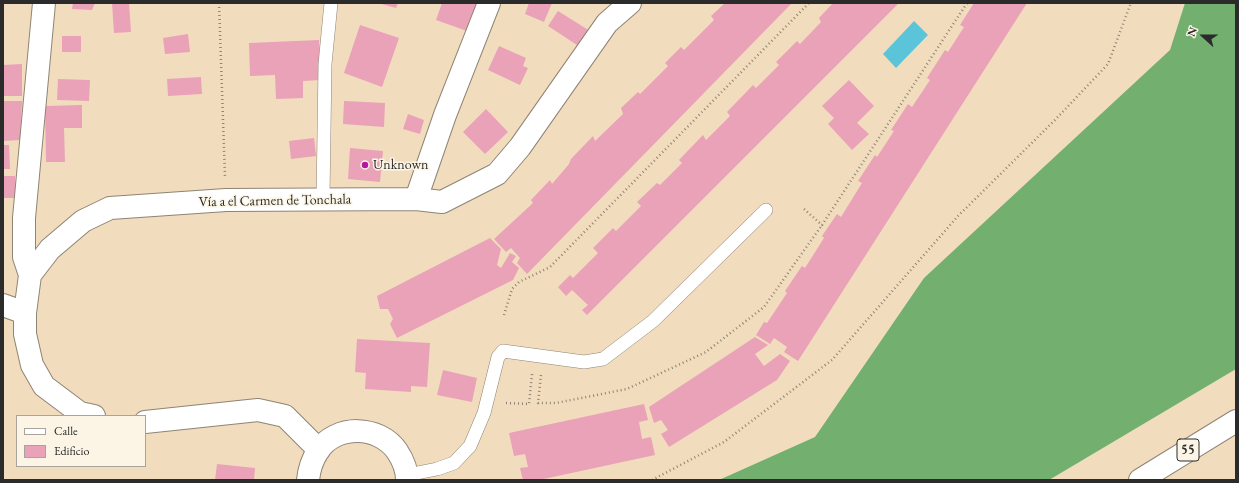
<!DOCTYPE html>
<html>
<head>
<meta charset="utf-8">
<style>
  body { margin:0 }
  #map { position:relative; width:1239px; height:483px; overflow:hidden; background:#f2dcbe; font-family:"EB Garamond",serif }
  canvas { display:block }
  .frame { position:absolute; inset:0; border:4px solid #2b2b2b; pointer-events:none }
  .legend { position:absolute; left:16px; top:415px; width:130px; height:52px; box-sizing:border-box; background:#fcf5e5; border:1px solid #a8a49b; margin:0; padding:5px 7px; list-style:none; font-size:12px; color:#2b2b2b }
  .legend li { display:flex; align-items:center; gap:8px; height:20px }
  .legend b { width:20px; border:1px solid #a8a49b }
  .north { position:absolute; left:1183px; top:16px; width:40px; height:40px; -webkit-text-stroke:3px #fcf5e5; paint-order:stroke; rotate:291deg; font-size:11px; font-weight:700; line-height:16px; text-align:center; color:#2b2b2b }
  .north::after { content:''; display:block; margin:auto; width:14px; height:18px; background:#2b2b2b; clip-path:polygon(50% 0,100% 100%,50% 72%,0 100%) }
</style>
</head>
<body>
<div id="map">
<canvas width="1239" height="483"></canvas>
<div class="frame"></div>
<ul class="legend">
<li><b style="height:5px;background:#fff"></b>Calle</li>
<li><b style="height:11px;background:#e9a2b8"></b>Edificio</li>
</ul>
<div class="north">N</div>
</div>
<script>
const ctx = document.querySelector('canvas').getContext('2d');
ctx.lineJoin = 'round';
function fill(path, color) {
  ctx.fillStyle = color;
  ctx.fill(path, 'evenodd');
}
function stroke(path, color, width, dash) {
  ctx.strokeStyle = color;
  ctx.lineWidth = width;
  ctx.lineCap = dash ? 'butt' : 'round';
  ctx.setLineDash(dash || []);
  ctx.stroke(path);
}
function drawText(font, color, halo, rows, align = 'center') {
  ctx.font = font + ' "EB Garamond",serif';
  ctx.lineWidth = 3;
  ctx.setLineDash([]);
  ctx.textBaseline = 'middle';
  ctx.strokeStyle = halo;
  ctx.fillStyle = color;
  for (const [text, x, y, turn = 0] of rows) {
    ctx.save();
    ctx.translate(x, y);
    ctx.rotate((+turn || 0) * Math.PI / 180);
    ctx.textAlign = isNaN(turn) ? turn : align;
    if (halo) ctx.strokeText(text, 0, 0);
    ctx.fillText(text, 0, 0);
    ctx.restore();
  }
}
const forest = new Path2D(`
  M 1185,3 L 1236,3 L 1236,369 L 1049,480 L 719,480 L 815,437 L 924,278 L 1170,50 Z`);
const water = new Path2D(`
  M 914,21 L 928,35 L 896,68 L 883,54 Z`);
const building = new Path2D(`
  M 73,3 L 95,3 L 92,10 L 72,9 Z
  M 112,3 L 129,3 L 131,32 L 114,33 Z
  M 378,3 L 398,3 L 396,8 Z
  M 442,3 L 480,3 L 467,31 L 436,20 Z
  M 529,3 L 552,3 L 544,22 L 525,14 Z
  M 725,3 L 792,3 L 527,274 L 517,263 L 520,258 L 511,248 L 506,252 L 494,239 L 533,203 L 531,200 L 550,180 L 552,184 L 569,164 L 571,159 L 593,136 L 595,141 L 623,114 L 621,108 L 638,92 L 640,94 L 668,66 L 665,63 L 681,47 L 684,50 L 714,20 L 711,16 Z
  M 833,3 L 899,3 L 587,315 L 582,310 L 588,305 L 572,290 L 566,296 L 558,287 L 570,275 L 573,278 L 598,253 L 593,248 L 613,228 L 616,231 L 641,206 L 637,202 L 657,183 L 660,185 L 682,163 L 679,160 L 703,135 L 706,140 L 730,116 L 727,112 L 753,85 L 756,88 L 779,65 L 776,62 L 797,41 L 800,44 L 821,22 L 819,18 Z
  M 974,3 L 1027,3 L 798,361 L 784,352 L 787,347 L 774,338 L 770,344 L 756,335 L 764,322 L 767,323 L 787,293 L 785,291 L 802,266 L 805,268 L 824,238 L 822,236 L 837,214 L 841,217 L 862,183 L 858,181 L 875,155 L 877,157 L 894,131 L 891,130 L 908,104 L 912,107 L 930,80 L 927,78 L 945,50 L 948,52 L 964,27 L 960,25 Z
  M 558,11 L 590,31 L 580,47 L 548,26 Z
  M 360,25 L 399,38 L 382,87 L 344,73 Z
  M 188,34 L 190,52 L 165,54 L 163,38 Z
  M 62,36 L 81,36 L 81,52 L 62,52 Z
  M 319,40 L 321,80 L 303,81 L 303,98 L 276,99 L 275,75 L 250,76 L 249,43 Z
  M 499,46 L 526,58 L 523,66 L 528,68 L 520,85 L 488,70 Z
  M 22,64 L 22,96 L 3,96 L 3,65 Z
  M 201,77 L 202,94 L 168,96 L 167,79 Z
  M 58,79 L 90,80 L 89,101 L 57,100 Z
  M 849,80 L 874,106 L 857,123 L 869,134 L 852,150 L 828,124 L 834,118 L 822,106 Z
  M 3,101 L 22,101 L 20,140 L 3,141 Z
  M 344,101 L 385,103 L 384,127 L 343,124 Z
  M 82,105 L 82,128 L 64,128 L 65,162 L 46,162 L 45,106 Z
  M 486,109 L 508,132 L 485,154 L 463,132 Z
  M 408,114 L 424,120 L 420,134 L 403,129 Z
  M 314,138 L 316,156 L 291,159 L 289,141 Z
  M 3,145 L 9,145 L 10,169 L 3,169 Z
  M 350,148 L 383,151 L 380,182 L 348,179 Z
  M 3,176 L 15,176 L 15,198 L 3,198 Z
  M 490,238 L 501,249 L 497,265 L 501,268 L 510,253 L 516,256 L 512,262 L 519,268 L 513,280 L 397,338 L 390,324 L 393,319 L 388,309 L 380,309 L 377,296 Z
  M 755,337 L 768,345 L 755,354 L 764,366 L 780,354 L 790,361 L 777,380 L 669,447 L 661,434 L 668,430 L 661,420 L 654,423 L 649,407 Z
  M 357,339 L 430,343 L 427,387 L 411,386 L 411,392 L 365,389 L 366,373 L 355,372 Z
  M 443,370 L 477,378 L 472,402 L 437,395 Z
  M 644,404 L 648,420 L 639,422 L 642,439 L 651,437 L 655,455 L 539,480 L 523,480 L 520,468 L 528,467 L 525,454 L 514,456 L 509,433 Z
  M 217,464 L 255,468 L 254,480 L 215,480 Z`);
const path = new Path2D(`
  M 219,3 L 225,177
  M 804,209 L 822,225 L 967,3
  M 504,315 L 512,289 L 519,282 L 550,267 L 809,3
  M 541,375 L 538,403 L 556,403 L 627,389 L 706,352 L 764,307 L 822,225
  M 506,403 L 529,404 L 532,374
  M 652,480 L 724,442 L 832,360 L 958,216 L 1055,120 L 1108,64 L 1131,3`);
const service = new Path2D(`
  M 323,199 L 325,64 L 331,3
  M 407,475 L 437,469 L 454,463 L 470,446 L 484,413 L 498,357 L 503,351 L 584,362 L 603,359 L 653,321 L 766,210`);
const minor = new Path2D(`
  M 416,199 L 445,115 L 489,3
  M 30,275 L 24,257 L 24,218 L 44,3
  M 3,305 L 25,313
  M 94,416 L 80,413 L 44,386 L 32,365 L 25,334 L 25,313 L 30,275 L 50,249 L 83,221 L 110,208 L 226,200 L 416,199 L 442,202 L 497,174 L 520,147 L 607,23 L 630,3
  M 145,422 L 258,410 L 285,416 L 319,450
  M 308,480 C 309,470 312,460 318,451 C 336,424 379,425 397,451 C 403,460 407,470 407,480`);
const trunk = new Path2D(`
  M 1140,480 L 1236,421`);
const markers = [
  [365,165,4,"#b5179e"]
];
const shields = [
  [1188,450,22]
];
const shieldNames = [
  ["55",1188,450]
];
const poiNames = [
  ["Unknown",373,165]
];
const streetNames = [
  ["Vía a el Carmen de Tonchala",275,201,-1]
];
fill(forest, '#73af6e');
fill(water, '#5cc4d9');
fill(building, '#e9a2b8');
stroke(service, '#8e8474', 14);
stroke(minor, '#8e8474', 24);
stroke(trunk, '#8e8474', 24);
stroke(path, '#8e8474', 2.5, [1, 3]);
stroke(service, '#fff', 13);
stroke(minor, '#fff', 22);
stroke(trunk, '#fff', 22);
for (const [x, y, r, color] of markers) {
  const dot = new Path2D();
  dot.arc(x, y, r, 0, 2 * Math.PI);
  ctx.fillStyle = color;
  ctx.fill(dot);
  stroke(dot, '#fcf5e5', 1.5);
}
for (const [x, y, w] of shields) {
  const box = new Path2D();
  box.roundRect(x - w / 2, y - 11, w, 22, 3);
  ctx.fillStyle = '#fcf5e5';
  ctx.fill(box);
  stroke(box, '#2b2b2b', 1);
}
drawText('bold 13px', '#2b2b2b', null, shieldNames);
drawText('14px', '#2b2b2b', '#fcf5e5', poiNames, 'left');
drawText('14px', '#2b2b2b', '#fcf5e5', streetNames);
</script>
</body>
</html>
